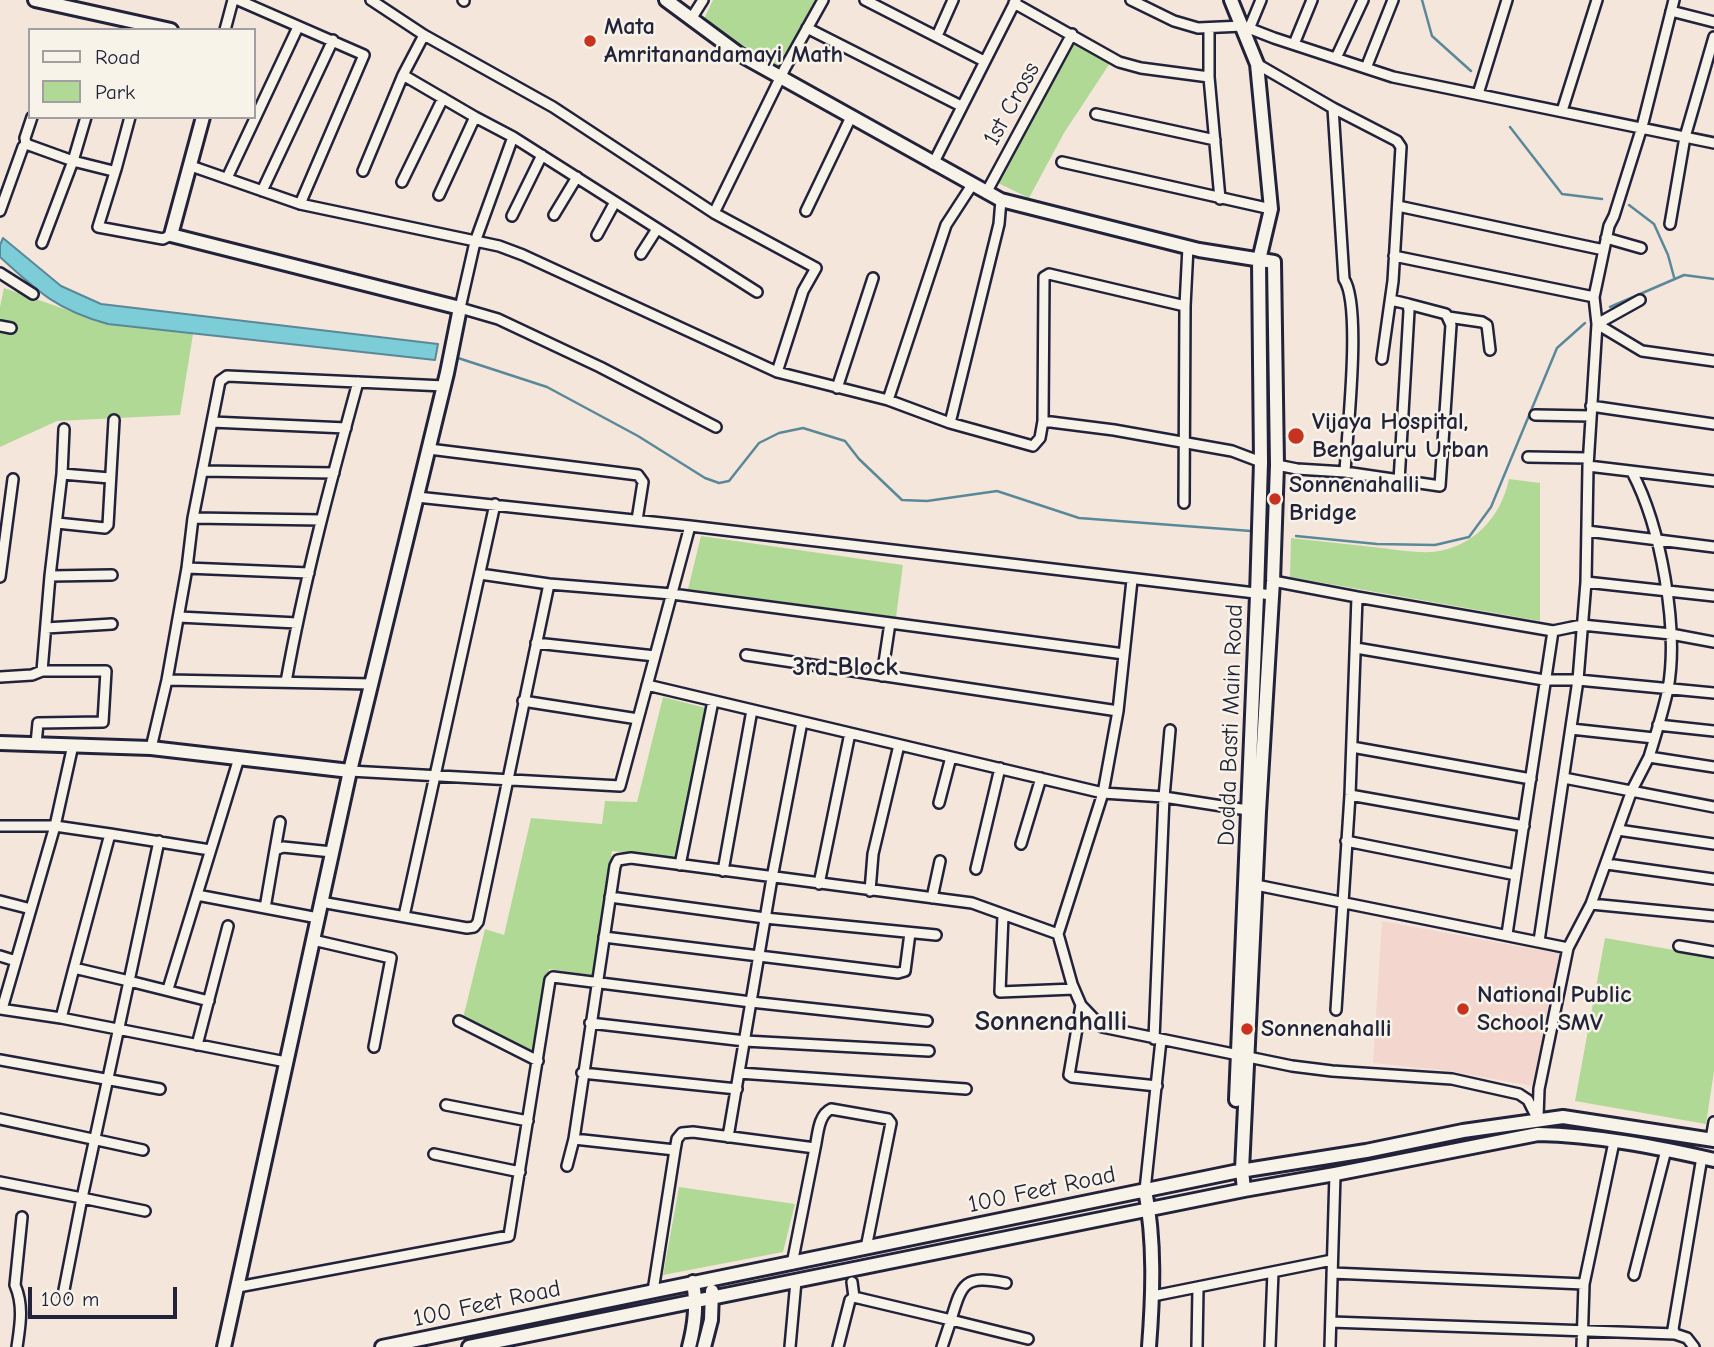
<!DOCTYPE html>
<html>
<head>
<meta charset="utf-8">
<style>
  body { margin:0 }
  #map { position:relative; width:1714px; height:1347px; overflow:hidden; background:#f5e6dc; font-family:"Comic Neue",sans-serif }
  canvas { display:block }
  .legend { position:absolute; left:28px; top:28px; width:228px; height:91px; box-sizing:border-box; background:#f7f3e8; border:2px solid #a29fa3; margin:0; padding:9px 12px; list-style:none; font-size:21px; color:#22223b }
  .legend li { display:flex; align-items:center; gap:14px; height:35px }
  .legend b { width:35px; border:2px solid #a29fa3 }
  .scale { position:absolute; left:28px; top:1287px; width:149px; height:32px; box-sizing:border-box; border:4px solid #22223b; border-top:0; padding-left:9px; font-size:21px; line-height:24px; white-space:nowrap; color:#22223b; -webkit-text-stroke:5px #f7f3e8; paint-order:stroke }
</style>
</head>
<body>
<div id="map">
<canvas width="1714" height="1347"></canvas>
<ul class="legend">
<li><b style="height:9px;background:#f7f3e8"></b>Road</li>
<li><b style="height:19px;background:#b1d996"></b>Park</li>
</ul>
<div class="scale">100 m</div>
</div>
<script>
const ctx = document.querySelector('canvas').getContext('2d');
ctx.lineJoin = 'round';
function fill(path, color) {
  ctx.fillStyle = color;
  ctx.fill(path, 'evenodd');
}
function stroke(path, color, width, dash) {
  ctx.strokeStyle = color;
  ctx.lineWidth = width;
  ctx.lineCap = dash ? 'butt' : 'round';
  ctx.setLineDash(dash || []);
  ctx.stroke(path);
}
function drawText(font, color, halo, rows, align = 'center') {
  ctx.font = font + ' "Comic Neue",sans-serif';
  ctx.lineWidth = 5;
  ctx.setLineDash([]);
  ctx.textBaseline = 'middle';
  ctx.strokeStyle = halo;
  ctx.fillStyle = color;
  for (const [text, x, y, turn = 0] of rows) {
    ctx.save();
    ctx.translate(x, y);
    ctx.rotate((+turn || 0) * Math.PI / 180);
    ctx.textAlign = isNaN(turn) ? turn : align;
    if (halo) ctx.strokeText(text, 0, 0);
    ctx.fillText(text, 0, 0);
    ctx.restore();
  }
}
const built = new Path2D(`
  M 1382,921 L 1561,954 L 1532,1086 L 1449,1071 L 1373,1063 Z`);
const green = new Path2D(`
  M 713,0 L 818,0 L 777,71 L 702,23 Z
  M 1072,43 L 1110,63 L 1064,133 L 1029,198 L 998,183 Z
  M 4,288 L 108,324 L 193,334 L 180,415 L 57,421 L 0,447 L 0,307 Z
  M 1509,479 L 1540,483 L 1540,621 L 1290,577 L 1291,538 C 1318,541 1345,544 1373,547 C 1392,549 1413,553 1432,552 C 1473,548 1501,517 1509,479 Z
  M 701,536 L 903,565 L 896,617 L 688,589 Z
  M 663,697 L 706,708 L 678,858 L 612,851 L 592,975 L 549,969 L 535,1055 L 463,1018 L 485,929 L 504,935 L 531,818 L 602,824 L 605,801 L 637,802 Z
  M 1605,938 L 1714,957 L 1714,1071 L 1706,1124 L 1575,1101 Z
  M 679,1187 L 795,1204 L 783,1252 L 663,1275 Z`);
const water = new Path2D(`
  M 3,238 L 61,286 L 101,304 L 438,344 L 435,360 L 108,324 C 57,310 38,292 0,257 L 0,245 Z`);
const stream = new Path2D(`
  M 1422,0 L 1432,36 L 1471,71
  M 1510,127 L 1562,194 L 1602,199
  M 1629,205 L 1654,224 L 1668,255 L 1674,277
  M 1610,307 L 1684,275 L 1714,279
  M 455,357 L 547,387 L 638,436 L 705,478 L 719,483 L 729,481 L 759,443 L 779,433 L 803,428 L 845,441 L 859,459 L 902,500 L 927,501 L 997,491 L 1079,518 L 1251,531
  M 1296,536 L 1377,544 L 1435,545 L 1469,537 L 1491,507 L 1557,348 L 1585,323`);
const street = new Path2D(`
  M 238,0 L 364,55 L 300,204
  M 371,0 L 424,35 L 553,107 L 714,213 L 816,268 L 803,291 L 777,372
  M 463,0 L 464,1
  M 865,0 L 984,61
  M 1131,0 L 1174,21 L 1198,28 L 1243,26 L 1274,38 L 1393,77 L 1714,143
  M 1674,0 L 1642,127 L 1614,216 L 1609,226 L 1594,297 L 1597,324 L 1588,466 L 1714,481
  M 1014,3 L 1119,62 L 1141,68 L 1209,77
  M 1671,11 L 1714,22
  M 691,19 L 703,0
  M 807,28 L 961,106
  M 1209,28 L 1209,77 L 1220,199
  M 1249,29 L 1261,0
  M 225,30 L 233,0
  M 937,36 L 953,0
  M 1294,44 L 1312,0
  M 1336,58 L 1363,0
  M 1257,64 L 1333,108 L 1344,279 C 1362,306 1347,434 1345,472
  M 1366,68 L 1393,0
  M 403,75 L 475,117 L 513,137 L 757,292
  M 1478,94 L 1507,0
  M 1333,108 L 1397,141 L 1401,147 L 1393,281 L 1382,359
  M 1562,111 L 1597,0
  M 1096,114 L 1215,140
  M 513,137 L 475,242 L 460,308 L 498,319 L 600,367 L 716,427
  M 26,144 L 73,161 L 113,171 L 116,169 L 130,117
  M 1062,162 L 1271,209
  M 933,164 L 1016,0
  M 191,166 L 300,204 L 499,246 L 523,255 L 777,372 L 888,400 L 950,423 L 1033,446 L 1040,438 L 1043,421 L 1044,277 L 1049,274 L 1185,306
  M 116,169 L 98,227 L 163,239 L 171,235
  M 363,171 L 403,75 L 424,35
  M 227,178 L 298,27
  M 402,182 L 443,98
  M 262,191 L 333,40
  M 986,193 L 1072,34
  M 439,195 L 475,117
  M 1398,206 L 1604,250
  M 0,211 L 23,147 L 26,144 L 25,138 L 32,117
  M 806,211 L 851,117
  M 714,213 L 785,68 L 823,0
  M 554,215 L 577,177
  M 512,216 L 542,155
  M 1670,224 L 1685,137 L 1714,37
  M 597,235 L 615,202
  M 1606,238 L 1641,248
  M 42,243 L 73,161 L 86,117
  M 641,254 L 657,229
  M 1394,256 L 1594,297
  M 0,273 L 33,294
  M 1391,300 L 1408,304 L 1409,311 L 1399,481
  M 1448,317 L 1482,322 L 1487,325 L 1490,350
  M 1597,324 L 1642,351 L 1714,361
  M 1597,324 L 1640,300
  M 0,326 L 11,328
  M 837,388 L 873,278
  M 888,400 L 946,225 L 972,185
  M 1591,406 L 1714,424
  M 1535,415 L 1591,416
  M 1043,421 L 1114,430 L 1232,451 L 1261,462
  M 212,422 L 346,428
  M 950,423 L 999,224 L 1001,200
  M 429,449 L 638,475 L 643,482 L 637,520
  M 1528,457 L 1588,458
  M 1277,465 L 1297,469 L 1345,472 L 1440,486 L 1451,325 L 1446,314 L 1408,304
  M 202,471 L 334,473
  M 1632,472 C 1661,527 1679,628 1668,689 C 1663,712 1656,734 1649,757
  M 62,474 L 64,429
  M 417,497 L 690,526 L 1272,595
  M 1184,503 L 1185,306 L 1188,247
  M 193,518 L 321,520
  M 57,523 L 105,528 L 108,525 L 114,420
  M 1587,531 L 1714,547
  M 187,568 L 309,573
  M 480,574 L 549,584 L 672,594 L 1124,654
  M 50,576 L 112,575
  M 0,577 L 13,479
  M 1132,580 L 1118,711 L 1103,793 L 1164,797 L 1254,811
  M 1273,581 L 1357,597
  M 1586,582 L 1714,596
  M 179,617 L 297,623
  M 46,628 L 112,624
  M 1553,631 L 1582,625 L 1671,634 L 1714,642
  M 536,643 L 655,656
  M 1356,648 L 1544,680 L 1578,680 L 1714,693
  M 746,655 L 1118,711
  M 42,671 L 50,576 L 62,474 L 110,478
  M 882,676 L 890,623
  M 0,677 L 32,675 L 42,671 L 106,671 L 103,722 L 38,723 L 36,744
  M 167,680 L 372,684
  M 286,682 C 304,581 331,481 358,382
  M 647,685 L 1103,793 L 1058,934 L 1072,984 L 1081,1005 L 1102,1027 L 1292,1066 L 1332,1071 L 1452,1079 L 1519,1094 L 1528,1100 L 1538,1120
  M 523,701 L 638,719
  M 1658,725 L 1714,731
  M 1571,729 L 1654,738
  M 1352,747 L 1531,779
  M 151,748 L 167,680 L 187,568 L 193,518 L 220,381 L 227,376 L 444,386
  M 350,771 L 620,786 L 690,526
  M 1564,778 L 1714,807
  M 1350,795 L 1524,826
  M 939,803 L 951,757
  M 0,826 L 55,826 L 2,1009
  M 1618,830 L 1714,844
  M 110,834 L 210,850
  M 159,841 L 129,981 L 209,1001
  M 1346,841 L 1516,875
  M 1021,844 L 1041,778
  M 275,850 L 280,822
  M 1607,864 L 1714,879
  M 680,865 L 713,701
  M 976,869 L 1000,768
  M 723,871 L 752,710
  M 819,884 L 850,733
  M 1256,885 L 1568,948
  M 870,891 L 873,854 L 899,745
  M 197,895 L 318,918
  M 610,897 L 765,918 L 936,935
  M 932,898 L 940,861
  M 0,901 L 31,909
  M 321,902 L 467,928 L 474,927 L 478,922 L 549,584
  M 1591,904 L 1714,916
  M 265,908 L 275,850 L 283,847 L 332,852
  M 1003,915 L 1000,992 L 1074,989
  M 404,916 L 495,504
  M 604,937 L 898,973 L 905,971 L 910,933
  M 313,940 L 391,958 L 374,1047
  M 1539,941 L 1578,680 L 1586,582 L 1588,466
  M 1679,946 L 1714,952
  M 0,956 L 16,961
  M 168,989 L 239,758
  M 1081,1005 L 1069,1075 L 1072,1077 L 1157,1086
  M 0,1009 L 61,1018 L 286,1062
  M 1336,1010 L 1350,795 L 1357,597 L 1553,631 L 1507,934
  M 61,1018 L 74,968
  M 459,1021 L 538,1061
  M 590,1023 L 745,1041 L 929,1051
  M 1154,1039 L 1164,797 L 1170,730
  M 197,1045 L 228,926
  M 0,1060 L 160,1089
  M 582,1073 L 737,1089
  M 739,1073 L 966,1089
  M 446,1105 L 528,1121
  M 1538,1117 L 1539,1089 L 1568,948 L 1591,904 L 1632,790 L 1649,757 L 1714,767
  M 0,1119 L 143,1150
  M 728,1137 L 772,878 L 802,722
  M 1711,1139 L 1714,1122
  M 815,1148 C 818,1135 818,1115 831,1109 L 888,1119 L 891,1123 L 866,1248
  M 675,1150 L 574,1139 L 615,866 L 618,860 L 631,858 L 972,903 L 1058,934
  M 434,1154 L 520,1172
  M 567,1166 L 574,1139
  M 0,1182 L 82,1198 L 129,981 L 74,968 L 110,834 L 55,826 L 73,745
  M 1145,1190 L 1161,1040
  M 1332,1273 L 1584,1284
  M 1634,1275 L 1666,1150
  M 852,1282 L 854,1297
  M 238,1287 L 509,1236 L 550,980 L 553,977 L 751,1002 L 927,1021
  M 653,1291 L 675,1150 L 677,1139 L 682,1133 L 693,1132 L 815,1148 L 792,1264
  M 63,1295 L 82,1198 L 145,1211
  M 1153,1296 L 1332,1260
  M 1331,1322 L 1675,1334
  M 17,1347 C 20,1326 24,1306 15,1285 L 22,1217
  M 790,1347 L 796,1281
  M 838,1347 L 850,1300 L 854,1297 L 951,1320 C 962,1282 965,1275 1006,1283
  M 942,1347 L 951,1320 L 1028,1339
  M 1197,1347 L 1198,1288
  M 1270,1347 L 1273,1272
  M 1330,1347 L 1335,1174
  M 1582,1347 L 1584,1284 L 1614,1142
  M 1694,1347 L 1687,1338 L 1675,1334 L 1673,1329 L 1702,1157`);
const secondary = new Path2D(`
  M 35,0 L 171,30
  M 666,0 L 739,54 L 1001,200 L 1199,250 L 1274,262 L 1277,465 L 1273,581 L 1259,812 L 1242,1170 L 1244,1190
  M 1231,0 L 1257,64 L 1271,209 L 1259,260 L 1261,462 L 1257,595 L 1236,1100
  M 0,743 L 151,748 L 350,771 L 447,373 L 460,308 L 171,235 L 203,117
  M 1145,1190 C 1155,1241 1153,1295 1149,1347
  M 224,1347 L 350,771
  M 382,1347 L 1234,1172 L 1366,1151 L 1463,1131 L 1563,1117 L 1714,1140
  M 469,1347 L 1244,1190 L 1335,1174 L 1538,1134 C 1596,1135 1657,1147 1714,1160
  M 689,1347 C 695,1324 697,1305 693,1282
  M 704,1347 L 711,1320 L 712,1291`);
const markers = [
  [590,41,7,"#c8321e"],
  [1296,436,9,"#c8321e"],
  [1275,499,7,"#c8321e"],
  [1463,1009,7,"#c8321e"],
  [1247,1029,7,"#c8321e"]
];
const poiNames = [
  ["Mata",604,27],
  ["Amritanandamayi Math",604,55],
  ["Vijaya Hospital,",1312,422],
  ["Bengaluru Urban",1312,450],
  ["Sonnenahalli",1289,485],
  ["Bridge",1289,513],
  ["National Public",1477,995],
  ["School, SMV",1477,1023],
  ["Sonnenahalli",1261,1029]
];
const streetNames = [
  ["1st Cross",1012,104,-61],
  ["Dodda Basti Main Road",1231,725,-88],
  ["100 Feet Road",1042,1190,-12],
  ["100 Feet Road",487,1304,-12]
];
const neighbourhoodNames = [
  ["3rd Block",845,668]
];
const quarterNames = [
  ["Sonnenahalli",1051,1022]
];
fill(built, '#f3d7ce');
fill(green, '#b1d996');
fill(water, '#7dcdd8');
stroke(water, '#598999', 2);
stroke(stream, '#598999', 2.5);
stroke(street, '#22223b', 14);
stroke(secondary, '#22223b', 18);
stroke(street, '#f7f3e8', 9);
stroke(secondary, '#f7f3e8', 12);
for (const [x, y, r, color] of markers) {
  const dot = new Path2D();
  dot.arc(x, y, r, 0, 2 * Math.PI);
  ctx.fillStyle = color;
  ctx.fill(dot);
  stroke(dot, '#f7f3e8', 2.5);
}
drawText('bold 24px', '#22223b', '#f7f3e8', poiNames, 'left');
drawText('24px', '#22223b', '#f7f3e8', streetNames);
drawText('bold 26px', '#22223b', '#f7f3e8', neighbourhoodNames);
drawText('bold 28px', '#22223b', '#f7f3e8', quarterNames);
</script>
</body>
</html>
